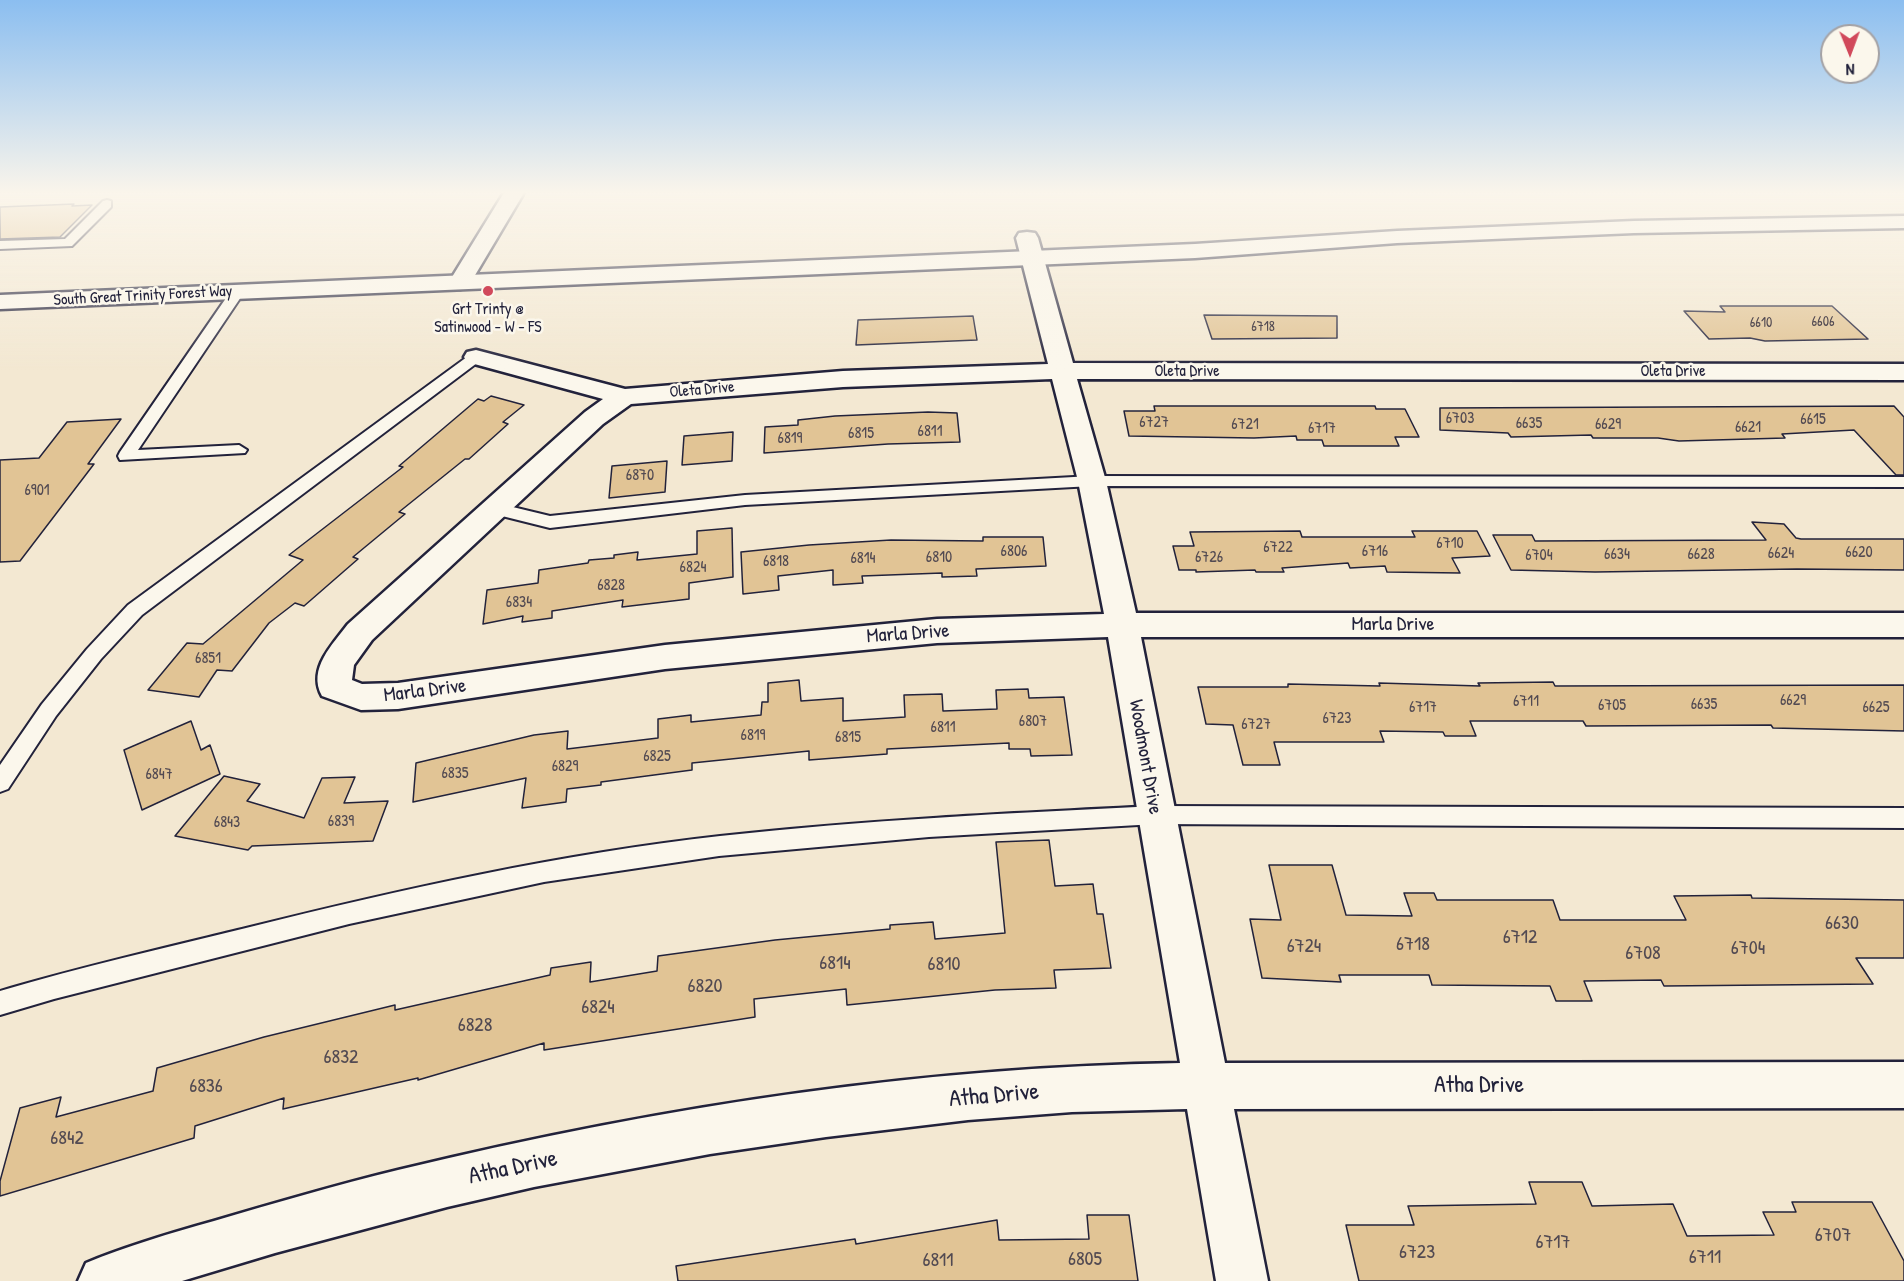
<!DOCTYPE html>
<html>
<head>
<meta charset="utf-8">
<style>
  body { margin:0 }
  #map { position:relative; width:1904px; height:1281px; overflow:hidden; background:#f3e8d2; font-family:"Patrick Hand",sans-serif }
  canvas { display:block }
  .north { position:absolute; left:1820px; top:24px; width:60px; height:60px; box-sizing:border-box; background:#fbf7ec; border:2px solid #a4a2a5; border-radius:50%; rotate:179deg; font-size:16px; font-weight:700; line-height:24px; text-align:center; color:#22223b }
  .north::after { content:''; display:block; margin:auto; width:21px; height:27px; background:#d1495b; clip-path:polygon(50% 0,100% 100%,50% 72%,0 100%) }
</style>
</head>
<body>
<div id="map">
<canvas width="1904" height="1281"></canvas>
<div class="north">N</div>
</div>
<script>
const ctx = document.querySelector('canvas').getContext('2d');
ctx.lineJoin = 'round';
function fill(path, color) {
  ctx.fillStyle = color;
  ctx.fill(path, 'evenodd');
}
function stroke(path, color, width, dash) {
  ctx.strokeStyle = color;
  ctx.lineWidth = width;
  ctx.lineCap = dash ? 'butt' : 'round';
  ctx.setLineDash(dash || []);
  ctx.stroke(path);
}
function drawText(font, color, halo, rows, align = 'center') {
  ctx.font = font + ' "Patrick Hand",sans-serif';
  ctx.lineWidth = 5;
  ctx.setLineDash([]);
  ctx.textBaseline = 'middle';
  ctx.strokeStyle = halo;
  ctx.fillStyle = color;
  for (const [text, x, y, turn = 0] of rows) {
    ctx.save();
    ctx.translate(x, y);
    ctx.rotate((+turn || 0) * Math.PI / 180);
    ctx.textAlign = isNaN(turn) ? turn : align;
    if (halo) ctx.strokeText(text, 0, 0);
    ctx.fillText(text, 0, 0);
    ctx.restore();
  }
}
const building = new Path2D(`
  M 74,204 L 72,206 L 92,205 L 60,237 L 0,239 L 0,207 Z
  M 1720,306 L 1832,306 L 1868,339 L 1765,341 L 1750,338 L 1709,339 L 1684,311 L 1725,312 Z
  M 1204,315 L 1337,316 L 1337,338 L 1212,339 Z
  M 973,316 L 977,340 L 856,345 L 858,320 Z
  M 491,396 L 524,405 L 503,422 L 508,424 L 469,459 L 465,459 L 399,512 L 405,514 L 353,557 L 358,559 L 304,606 L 295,603 L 269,623 L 232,671 L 217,670 L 199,697 L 148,690 L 187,643 L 203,644 L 303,560 L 289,555 L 403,467 L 399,466 L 478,399 L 484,401 Z
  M 1154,406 L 1375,406 L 1376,409 L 1405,409 L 1419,437 L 1395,437 L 1399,446 L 1324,446 L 1322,440 L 1297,440 L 1296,436 L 1254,438 L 1129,436 L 1124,411 L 1155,411 Z
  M 1894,406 L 1904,417 L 1904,475 L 1896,475 L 1854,430 L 1782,434 L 1785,438 L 1679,441 L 1658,438 L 1593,438 L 1591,435 L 1511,437 L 1508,433 L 1440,430 L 1440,408 Z
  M 928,412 L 957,413 L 960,442 L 888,444 L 764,453 L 765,427 L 798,425 L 798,420 L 835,416 Z
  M 121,419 L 88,464 L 94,464 L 20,561 L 0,562 L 0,460 L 39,458 L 67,422 Z
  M 733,432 L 732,461 L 682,465 L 684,436 Z
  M 667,461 L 665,492 L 609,498 L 612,466 Z
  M 1752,522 L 1784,524 L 1796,538 L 1801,539 L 1904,539 L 1904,570 L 1797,569 L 1595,572 L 1511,570 L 1493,535 L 1532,535 L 1535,541 L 1766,540 Z
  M 732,528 L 733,577 L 689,583 L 689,599 L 622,607 L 623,600 L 552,611 L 552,618 L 522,622 L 523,616 L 483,624 L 487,590 L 538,583 L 539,570 L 588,563 L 589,560 L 614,558 L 614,555 L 638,552 L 637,560 L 697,554 L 697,531 Z
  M 1300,531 L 1302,537 L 1415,537 L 1412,531 L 1477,531 L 1490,556 L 1452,558 L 1460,573 L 1387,572 L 1385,566 L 1350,568 L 1348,563 L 1282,568 L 1284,572 L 1256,572 L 1255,570 L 1196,572 L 1196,570 L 1179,570 L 1173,546 L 1194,546 L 1190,532 Z
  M 983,537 L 1043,537 L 1046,566 L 976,569 L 977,576 L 942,577 L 942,573 L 862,576 L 863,583 L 833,585 L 833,570 L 778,576 L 779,590 L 743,594 L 741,552 L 809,545 L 891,540 L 983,541 Z
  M 799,680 L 801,701 L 843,698 L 843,721 L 905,717 L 904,695 L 942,694 L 943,711 L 997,709 L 996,690 L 1028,689 L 1029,698 L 1064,697 L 1072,755 L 1031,756 L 1030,749 L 1009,749 L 1009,743 L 887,749 L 887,754 L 809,760 L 809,751 L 692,763 L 692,770 L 601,782 L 601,785 L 567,789 L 566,802 L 522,808 L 526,778 L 413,802 L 416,763 L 534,735 L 568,731 L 567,749 L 658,738 L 658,719 L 691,715 L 691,722 L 761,715 L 762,702 L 768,702 L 768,683 Z
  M 1553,682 L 1555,686 L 1904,685 L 1904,731 L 1773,728 L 1771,725 L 1586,726 L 1583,721 L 1470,721 L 1476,736 L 1445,736 L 1443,732 L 1380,731 L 1384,742 L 1274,742 L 1280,765 L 1243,765 L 1233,725 L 1206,724 L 1198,687 L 1288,687 L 1288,684 L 1380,686 L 1379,683 L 1480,686 L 1478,683 Z
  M 191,721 L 201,750 L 210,745 L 220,774 L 142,810 L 124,750 Z
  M 224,776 L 260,784 L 247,801 L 304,818 L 322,778 L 355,777 L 344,803 L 388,801 L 373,841 L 252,846 L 248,850 L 175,836 Z
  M 1049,840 L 1055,886 L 1093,884 L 1097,914 L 1103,914 L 1111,968 L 1054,970 L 1056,988 L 995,990 L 847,1005 L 846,989 L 754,999 L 755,1017 L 544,1050 L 544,1043 L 418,1080 L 418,1078 L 283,1109 L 284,1098 L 195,1126 L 194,1138 L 0,1196 L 0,1181 L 20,1108 L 61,1097 L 56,1117 L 153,1091 L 157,1068 L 264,1037 L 395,1005 L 395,1010 L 550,975 L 551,968 L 591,962 L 590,982 L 657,971 L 658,956 L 775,940 L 890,929 L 890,925 L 933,922 L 935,939 L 1005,933 L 996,842 Z
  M 1269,865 L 1332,865 L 1346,915 L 1412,916 L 1404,893 L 1434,893 L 1437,900 L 1553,900 L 1560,920 L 1686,920 L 1674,896 L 1751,895 L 1752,898 L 1904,900 L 1904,958 L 1856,958 L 1873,984 L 1664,986 L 1661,980 L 1584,981 L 1592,1001 L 1556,1001 L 1550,986 L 1432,985 L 1429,975 L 1339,975 L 1341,982 L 1262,978 L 1250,919 L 1281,920 Z
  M 1529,1182 L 1582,1182 L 1592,1206 L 1673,1204 L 1687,1236 L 1774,1235 L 1763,1212 L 1796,1212 L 1792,1202 L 1872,1202 L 1904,1261 L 1904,1281 L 1359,1281 L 1346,1225 L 1414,1225 L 1408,1206 L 1536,1204 Z
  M 1087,1215 L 1129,1215 L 1138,1281 L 678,1281 L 676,1266 L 855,1239 L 856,1244 L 997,1220 L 999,1240 L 1089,1239 Z`);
const service = new Path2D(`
  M 107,200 L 111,201 L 111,207 L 72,246 L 0,249 L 0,241 L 65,239 L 103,201 Z
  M 238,287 L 245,291 L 138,450 L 239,445 L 247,450 L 245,453 L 120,460 L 118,456 L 120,452 L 233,288 Z
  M 476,353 L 481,354 L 483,357 L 481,360 L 142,615 L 101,659 L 56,716 L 8,789 L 0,792 L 0,765 L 42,704 L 87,649 L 128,605 L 471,354 Z
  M 1092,476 L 1904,477 L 1904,487 L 1092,486 L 745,505 L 550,528 L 486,512 L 483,508 L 486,504 L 492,502 L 550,516 L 745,495 Z
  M 1156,806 L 1904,808 L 1904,828 L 1156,824 L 929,837 L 719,856 L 544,882 L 349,924 L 54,999 L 0,1015 L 0,991 C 81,967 164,948 246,928 C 402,889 560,854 720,836 C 865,820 1011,813 1156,806 Z`);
const minor = new Path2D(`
  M 505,191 L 525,191 L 468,287 L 460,289 L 452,287 L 449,282 Z
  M 1027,232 L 1035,233 L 1038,238 L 1073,363 L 1904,364 L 1904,380 L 1077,379 L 1106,481 L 1136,613 L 1904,613 L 1904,637 L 1141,637 L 1225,1063 L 1904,1062 L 1904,1108 L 1234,1109 L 1268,1281 L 1216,1281 L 1187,1109 L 1072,1112 L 968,1120 L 826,1137 L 710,1154 L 534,1187 L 447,1207 L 275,1253 L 182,1281 L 78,1281 L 86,1263 C 127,1246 171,1233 214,1221 C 275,1203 336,1185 398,1170 C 653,1108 916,1067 1180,1063 L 1108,637 L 937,643 L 665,669 L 398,709 L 361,710 L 322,696 C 307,669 333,644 348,624 L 585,412 L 603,399 L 467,362 L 464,357 L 467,352 L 476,350 L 625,389 L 843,371 L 1048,364 L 1016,238 L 1019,233 ZM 1052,379 L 1078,481 L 1104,614 L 937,619 L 665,645 L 398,683 L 362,684 L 352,680 L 354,665 L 372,640 L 603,424 L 631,404 L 843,387 Z`);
const primary = new Path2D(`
  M 1904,216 L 1904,228 L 1634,233 L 1397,243 L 1195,258 L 0,309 L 0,295 L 1195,244 L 1397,231 L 1634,221 Z`);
const markers = [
  [488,291,6,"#d1495b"]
];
const farNumbernames = [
  ["6606",1823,322],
  ["6610",1761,323],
  ["6718",1263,327]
];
const farStreetnames = [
  ["South Great Trinity Forest Way",143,296,-3],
  ["Oleta Drive",1187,372],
  ["Oleta Drive",1673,372],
  ["Oleta Drive",702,390,-5]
];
const farPoinames = [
  ["Grt Trinty @",488,310],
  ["Satinwood - W - FS",488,328]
];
const numberNames = [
  ["6703",1460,419],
  ["6615",1813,420],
  ["6727",1154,423],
  ["6635",1529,424],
  ["6721",1245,425],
  ["6629",1608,425],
  ["6621",1748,428],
  ["6717",1322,429],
  ["6811",930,432],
  ["6815",861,434],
  ["6819",790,439],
  ["6870",640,476],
  ["6901",37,491],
  ["6710",1450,544],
  ["6722",1278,548],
  ["6806",1014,552],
  ["6716",1375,552],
  ["6620",1859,553],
  ["6624",1781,554],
  ["6634",1617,555],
  ["6628",1701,555],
  ["6704",1539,556],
  ["6810",939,558],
  ["6726",1209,558],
  ["6814",863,559],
  ["6818",776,562],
  ["6824",693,568],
  ["6828",611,586],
  ["6834",519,603],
  ["6851",208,659],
  ["6629",1793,701],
  ["6711",1526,702],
  ["6635",1704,705],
  ["6705",1612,706],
  ["6717",1423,708],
  ["6625",1876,708],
  ["6723",1337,719],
  ["6807",1033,722],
  ["6727",1256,725],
  ["6811",943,728],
  ["6819",753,736],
  ["6815",848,738],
  ["6825",657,757],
  ["6829",565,767],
  ["6835",455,774],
  ["6847",159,775],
  ["6839",341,822],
  ["6843",227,823]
];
const streetNames = [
  ["Marla Drive",1393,625],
  ["Marla Drive",908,634,-4],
  ["Marla Drive",425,691,-7],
  ["Woodmont Drive",1145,757,80]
];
const nearNumbernames = [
  ["6630",1842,924],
  ["6712",1520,938],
  ["6718",1413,945],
  ["6724",1304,947],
  ["6704",1748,949],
  ["6708",1643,954],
  ["6814",835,964],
  ["6810",944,965],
  ["6820",705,987],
  ["6824",598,1008],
  ["6828",475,1026],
  ["6832",341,1058],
  ["6836",206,1087],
  ["6842",67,1139],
  ["6707",1833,1236],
  ["6717",1553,1243],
  ["6723",1417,1253],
  ["6711",1705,1258],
  ["6805",1085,1260],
  ["6811",938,1261]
];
const nearStreetnames = [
  ["Atha Drive",1479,1086],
  ["Atha Drive",994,1096,-5],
  ["Atha Drive",513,1168,-12]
];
fill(building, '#e1c495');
stroke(building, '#22223b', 1.5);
stroke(service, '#22223b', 4);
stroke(minor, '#22223b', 5);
stroke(primary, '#22223b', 5);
fill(service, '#fbf7ec');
fill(minor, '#fbf7ec');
fill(primary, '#fbf7ec');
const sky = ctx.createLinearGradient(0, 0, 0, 370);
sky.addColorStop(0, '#8bbef0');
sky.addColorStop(0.52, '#faf5eb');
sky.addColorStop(1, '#faf5eb00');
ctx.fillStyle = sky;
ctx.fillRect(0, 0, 1904, 370);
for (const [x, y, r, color] of markers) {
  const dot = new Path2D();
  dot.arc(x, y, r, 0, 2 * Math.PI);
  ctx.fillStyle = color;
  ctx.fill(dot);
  stroke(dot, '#fbf7ec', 2);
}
drawText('14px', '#524a52', null, farNumbernames);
drawText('16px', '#22223b', '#fbf7ec', farStreetnames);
drawText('16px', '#22223b', '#fbf7ec', farPoinames);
drawText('16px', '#524a52', null, numberNames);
drawText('20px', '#22223b', '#fbf7ec', streetNames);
drawText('20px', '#524a52', null, nearNumbernames);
drawText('24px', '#22223b', '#fbf7ec', nearStreetnames);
</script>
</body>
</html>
